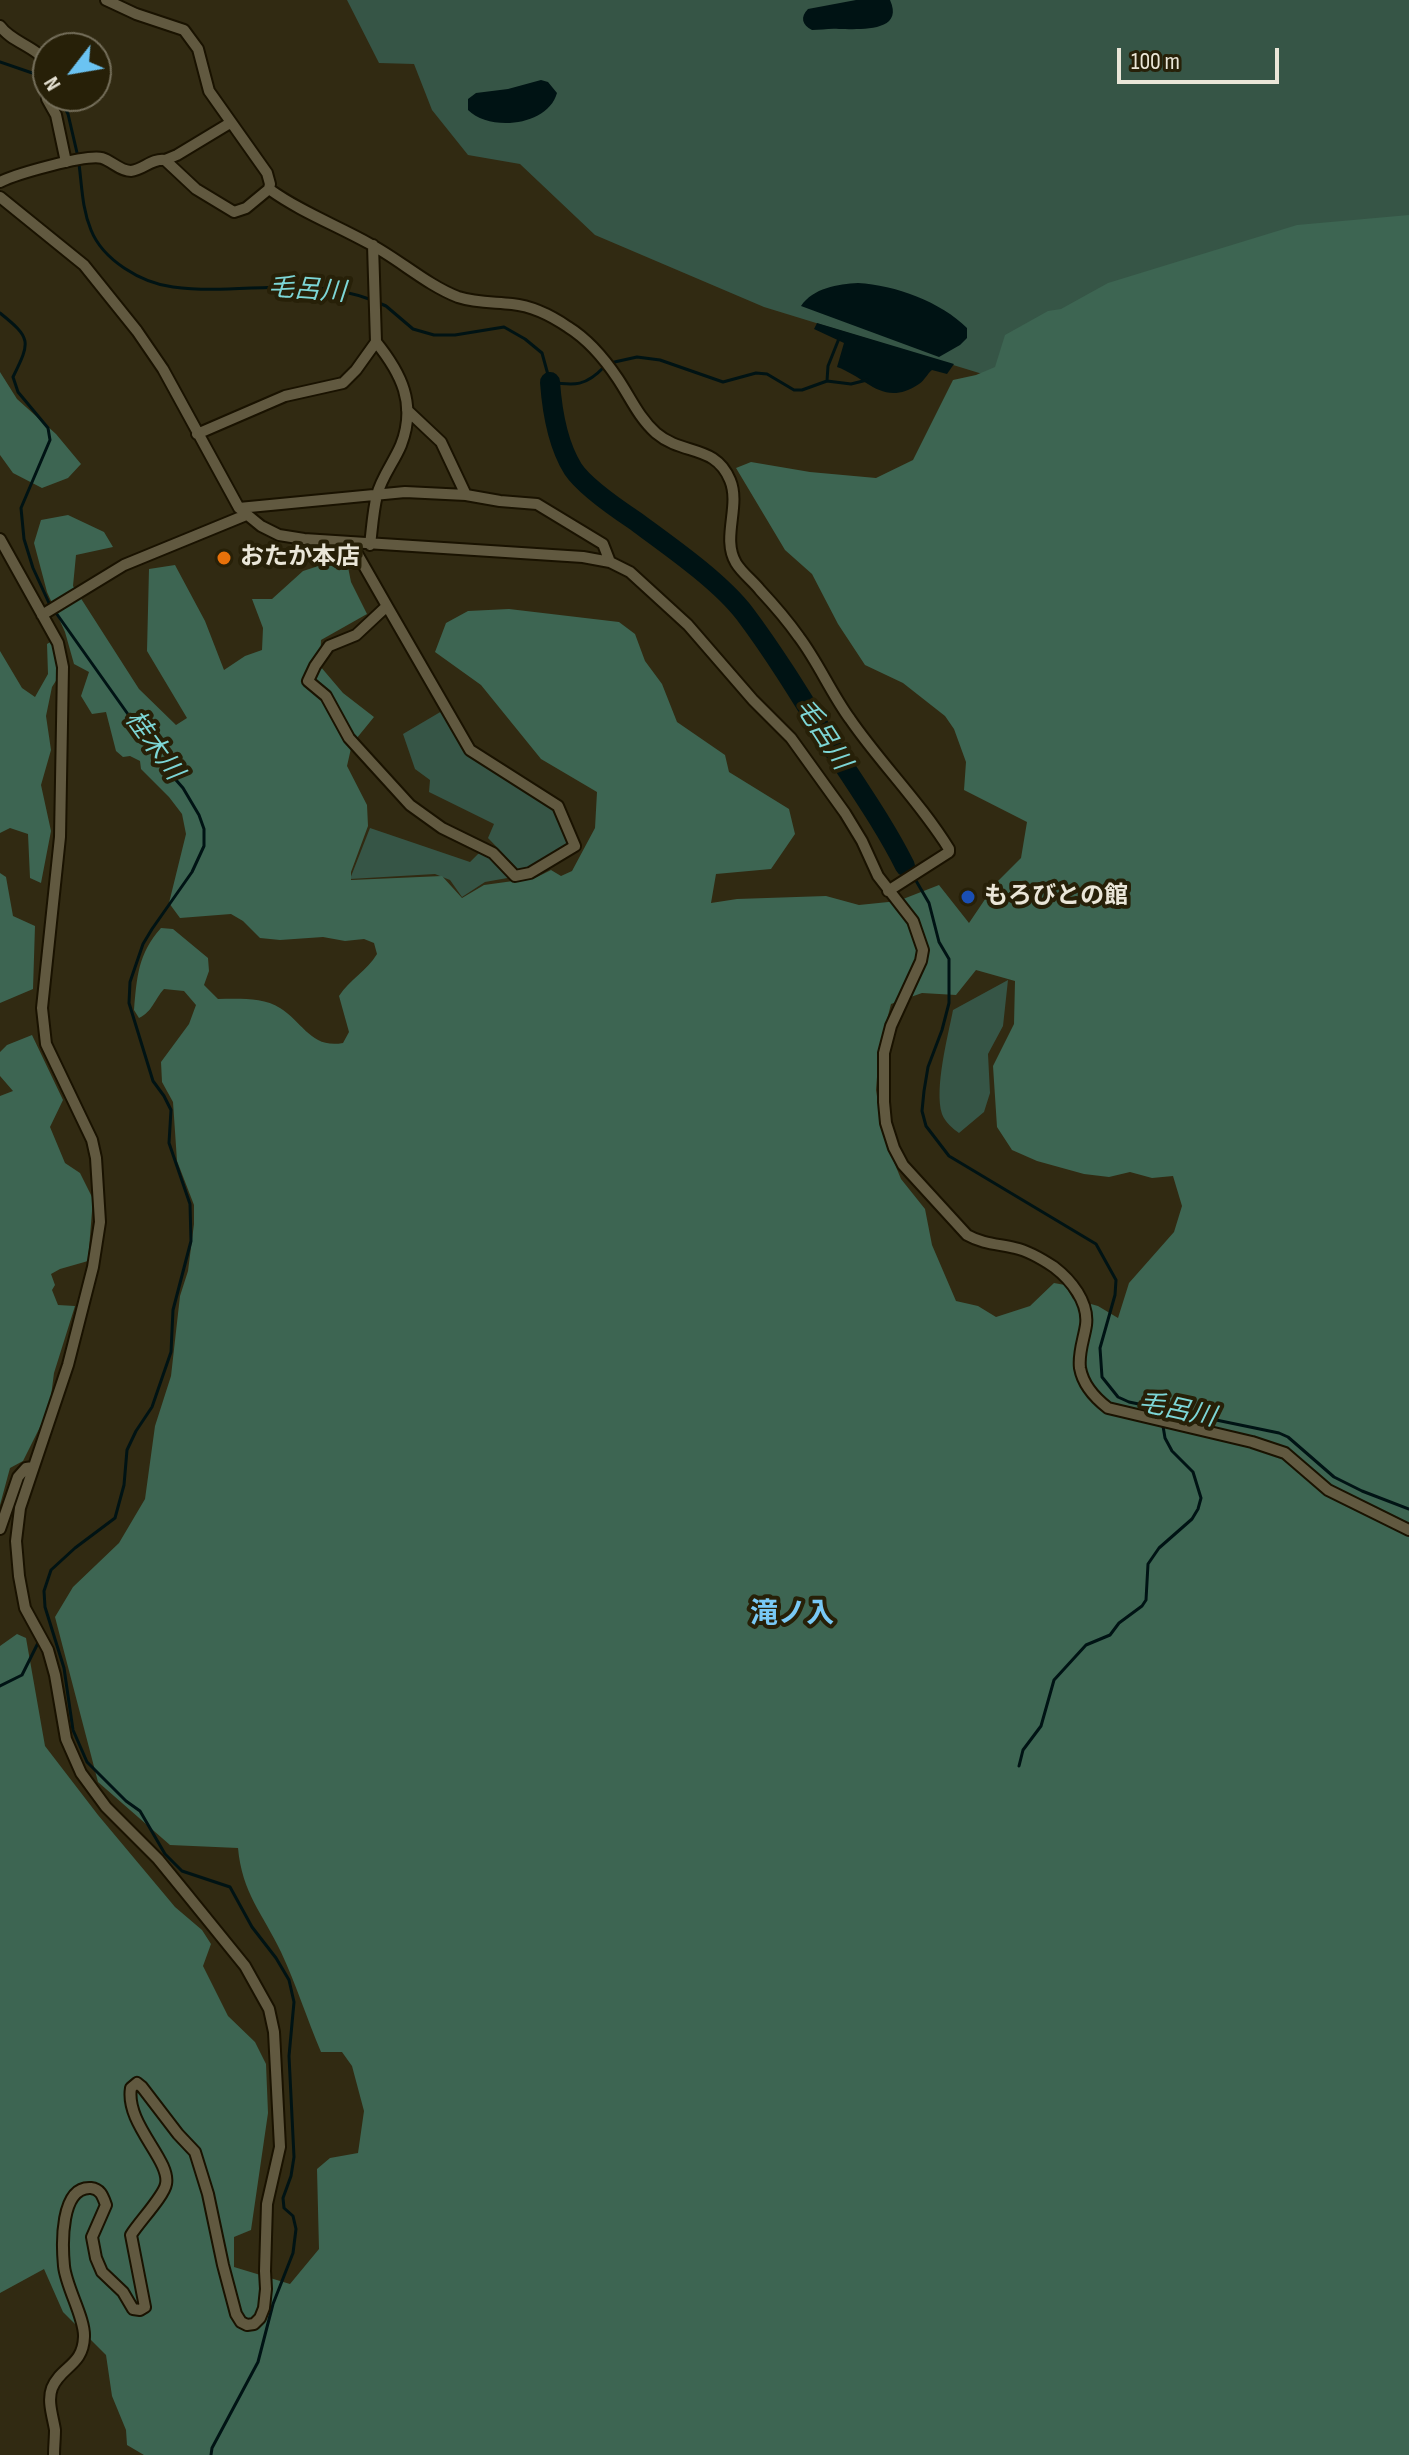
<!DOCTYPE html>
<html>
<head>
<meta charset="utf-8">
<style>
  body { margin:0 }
  #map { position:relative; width:1409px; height:2455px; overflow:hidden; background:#312a12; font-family:"Sofia Sans Condensed",sans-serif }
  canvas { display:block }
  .north { position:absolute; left:32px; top:32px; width:80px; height:80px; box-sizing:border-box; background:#272008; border:2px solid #756f5b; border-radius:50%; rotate:239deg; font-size:22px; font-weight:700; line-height:32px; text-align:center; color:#eae6d8 }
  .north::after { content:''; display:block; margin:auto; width:28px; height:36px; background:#6bc3f2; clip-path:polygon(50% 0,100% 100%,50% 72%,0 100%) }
  .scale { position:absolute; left:1117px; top:48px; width:162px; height:36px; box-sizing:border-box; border:4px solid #eae6d8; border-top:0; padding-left:10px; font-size:24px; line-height:28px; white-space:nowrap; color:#eae6d8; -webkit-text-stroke:6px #272008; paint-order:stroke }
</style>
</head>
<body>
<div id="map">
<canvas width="1409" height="2455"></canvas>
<div class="north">N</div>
<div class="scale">100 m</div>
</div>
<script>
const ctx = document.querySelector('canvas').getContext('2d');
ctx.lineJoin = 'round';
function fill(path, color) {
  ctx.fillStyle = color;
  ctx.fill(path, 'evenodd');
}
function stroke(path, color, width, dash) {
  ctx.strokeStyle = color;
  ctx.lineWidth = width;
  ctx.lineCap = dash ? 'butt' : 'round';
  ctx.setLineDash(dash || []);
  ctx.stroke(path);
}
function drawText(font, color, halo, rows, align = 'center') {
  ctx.font = font + ' "Sofia Sans Condensed","Noto Sans JP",sans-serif';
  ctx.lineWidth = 8;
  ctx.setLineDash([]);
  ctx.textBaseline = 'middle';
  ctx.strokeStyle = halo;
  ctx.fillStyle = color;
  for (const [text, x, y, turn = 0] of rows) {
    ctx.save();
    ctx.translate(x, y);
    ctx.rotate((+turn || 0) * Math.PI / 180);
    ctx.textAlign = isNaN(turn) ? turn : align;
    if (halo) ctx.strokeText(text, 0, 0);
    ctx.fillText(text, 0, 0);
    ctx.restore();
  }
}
const green = new Path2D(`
  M 347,0 L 1409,0 L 1409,237 L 989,376 L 764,307 L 595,235 L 520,164 L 468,155 L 432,110 L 414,64 L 379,63 Z
  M 442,711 L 467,753 L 554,808 L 571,844 L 529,870 L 518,869 L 488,838 L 494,824 L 429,792 L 430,780 L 415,769 L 403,734 Z
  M 370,828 L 470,862 L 483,849 L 513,877 L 485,882 L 462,897 L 450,880 L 435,874 L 350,879 Z
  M 1008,980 L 1003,1026 L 988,1054 L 990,1093 L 984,1112 L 959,1133 C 953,1129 945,1122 942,1114 C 934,1089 948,1036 953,1010 Z`);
const forest = new Path2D(`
  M 1409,215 L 1409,2455 L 144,2455 L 127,2445 L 126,2430 L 112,2396 L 106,2355 L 63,2312 L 44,2269 L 0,2293 L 0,1646 L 17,1634 L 26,1638 L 45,1746 L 98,1815 L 175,1907 L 202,1930 L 211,1944 L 203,1966 L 228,2016 L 255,2042 L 266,2064 L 268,2113 L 251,2230 L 234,2237 L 234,2267 L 290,2284 L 319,2249 L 317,2169 L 330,2158 L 358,2153 L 364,2111 L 352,2066 L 342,2052 L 321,2052 C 307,2019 296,1984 281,1952 C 263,1914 242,1893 238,1848 L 170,1845 L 98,1782 L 55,1617 L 73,1587 L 119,1543 L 145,1499 L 155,1426 L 171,1376 L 180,1296 L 188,1271 L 194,1224 L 194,1205 L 177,1161 L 173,1102 L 162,1082 L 161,1062 L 189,1024 L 196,1005 L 184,991 L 164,989 C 154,1000 153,1011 139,1018 L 134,1010 C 137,976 138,954 161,928 L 173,929 L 208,958 L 209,971 L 204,985 L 218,999 C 237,999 263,997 280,1008 C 303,1022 311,1049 343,1043 L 349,1032 L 339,996 C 350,979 367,971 377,954 L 374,943 L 364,939 L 345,941 L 323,937 L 280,940 L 260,938 L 243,921 L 231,914 L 180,918 L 169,903 L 186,834 L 182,814 L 169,797 L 141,769 L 140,761 L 130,756 L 123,757 L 116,751 L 106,712 L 92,714 L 81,696 L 89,672 L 74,664 L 65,632 L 47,592 L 34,543 L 41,520 L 68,515 L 104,532 L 113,547 L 76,555 L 73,586 L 139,689 L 176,725 L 187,718 L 147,651 L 149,569 L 175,565 L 205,621 L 224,670 L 245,656 L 262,650 L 263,628 L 252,599 L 272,599 L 303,571 L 346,557 L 351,582 L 367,614 L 321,640 L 320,666 L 343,693 L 374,717 L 352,744 L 347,766 L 367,805 L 368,826 L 351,872 L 351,880 L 442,876 L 462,898 L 484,885 L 535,878 L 551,870 L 561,876 L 572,871 L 595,828 L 597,792 L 541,759 L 481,685 L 435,652 L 446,623 L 468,611 L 509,609 L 619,622 L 635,634 L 645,661 L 662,684 L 677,722 L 725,755 L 729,772 L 789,809 L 795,834 L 771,869 L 716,874 L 711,903 L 737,899 L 826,896 L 859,905 L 898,901 L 939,885 L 969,923 L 996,883 L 1021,858 L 1027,822 L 964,790 L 966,762 L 954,729 L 945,716 L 903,683 L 865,665 L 838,624 L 812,574 L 785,550 L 736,468 L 751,462 L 810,472 L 876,478 L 913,460 L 953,380 L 976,375 L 995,367 L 1005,335 L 1048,311 L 1061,309 L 1108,283 L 1297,225 ZM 976,970 L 1015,981 L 1014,1024 L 993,1066 L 997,1127 L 1012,1150 L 1037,1161 L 1084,1174 L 1109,1177 L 1130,1172 L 1152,1178 L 1173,1176 L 1182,1206 L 1174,1232 L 1129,1283 L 1118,1318 L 1098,1306 L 1073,1299 L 1065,1285 L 1054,1283 L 1030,1306 L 996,1317 L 978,1306 L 956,1301 L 932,1245 L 925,1209 L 901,1179 L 883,1135 L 876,1090 L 879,1051 L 891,1004 L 922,993 L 956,995 Z
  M 0,372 L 17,399 L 56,434 L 81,464 L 68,478 L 42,488 L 13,473 L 0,455 Z
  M 52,641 L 59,676 L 52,687 L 46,716 L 51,750 L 41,785 L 51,831 L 41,883 L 30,878 L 28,834 L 10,828 L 0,833 L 0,651 L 22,688 L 35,697 L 48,674 L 47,644 Z
  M 0,873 L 6,877 L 13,916 L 35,926 L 33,989 L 0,1003 Z
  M 32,1035 L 63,1100 L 50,1127 L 65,1163 L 80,1173 L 93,1199 L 88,1261 L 60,1269 L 51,1274 L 55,1285 L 52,1290 L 58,1305 L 75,1306 L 54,1373 L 51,1396 L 43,1421 L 23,1461 L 10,1468 L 0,1505 L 0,1096 L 13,1091 L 0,1076 L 0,1052 L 7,1045 Z`);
const water = new Path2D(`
  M 856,0 L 890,0 C 905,33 858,29 839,29 C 830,28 821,30 812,30 C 802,25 800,17 808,9 Z
  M 541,80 L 548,82 L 557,93 C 548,126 490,132 468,110 L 468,99 L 476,93 L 508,89 Z
  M 858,283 C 895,285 941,302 967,328 L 967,338 L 960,345 L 939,357 L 801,306 C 813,288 838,284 858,283 Z
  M 817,323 L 954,364 L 947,374 L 932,370 C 927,374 925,380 919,384 C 883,408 868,378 837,367 L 844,343 L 814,329 Z`);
const stream = new Path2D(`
  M 0,62 L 41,76 L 48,83
  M 59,96 L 68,114 L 78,157
  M 79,164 C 82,187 82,208 91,230 C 103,260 141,283 173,287 C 240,296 305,274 372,300
  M 379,303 L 386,306 L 413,329 L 434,335 L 455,335 L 504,327 L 525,339 L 542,353 L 550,382 C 575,386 586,386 604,367
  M 0,313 C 31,338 31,341 13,377 L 18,392 L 48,428 L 50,440 L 21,508 L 24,539 L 33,568 L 49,603 L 169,772 L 183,788 L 199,815 L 204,829 L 204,846 L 192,872 L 152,929 L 143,944 L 130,982 L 129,1003 L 153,1081 L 164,1096 L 171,1110 L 169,1143 L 190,1204 L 191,1241 L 173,1310 L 171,1352 L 152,1407 L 136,1431 L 127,1450 L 124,1485 L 115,1518 L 75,1548 L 51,1570 L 44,1591 L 45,1607 L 64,1668 L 73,1730 L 87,1762 L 126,1801 L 140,1811 L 165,1854 L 182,1871 L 230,1887 L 252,1927 L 276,1958 L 289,1980 L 294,2002 L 289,2056 L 294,2157 L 291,2176 L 283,2198 L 284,2208 L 293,2216 L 296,2229 L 293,2253 L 273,2304 L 258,2362 L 212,2448 L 211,2455
  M 610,363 L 637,357 L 660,360 L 723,382 L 756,373 L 767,374 L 794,390 L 802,390 L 827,381 L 851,384 L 867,380
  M 827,381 L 828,366 L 840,336
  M 905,866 L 910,873
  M 915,879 L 929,903 L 939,942 L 949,959 L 949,1003 L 942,1030 L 928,1067 L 924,1091 L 922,1111 L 926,1126 L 949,1156 L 1096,1244 L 1116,1280 L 1115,1295 L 1100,1348 L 1102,1377 L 1118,1397 L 1129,1402 L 1279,1433 L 1288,1437 L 1334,1477 L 1362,1491 L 1409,1509
  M 0,1686 L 22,1675 L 40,1639
  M 1019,1766 L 1023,1750 L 1041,1726 L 1054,1680 L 1086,1645 L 1110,1635 L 1119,1623 L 1142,1606 L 1146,1600 L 1148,1564 L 1159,1548 L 1192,1519 L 1198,1509 L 1201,1498 L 1193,1472 L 1172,1451 L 1165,1438 L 1160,1408`);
const river = new Path2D(`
  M 550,382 C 552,410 558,445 573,469 C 585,487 616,508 634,520 C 668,545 720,581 745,614 C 778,658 806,705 835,752 C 859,789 885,826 905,866`);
const street = new Path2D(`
  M 106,0 L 136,14 L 184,30 L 198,49 L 209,91 L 267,173 L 270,184 L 269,189 C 301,212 336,225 370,244 C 400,260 427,285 458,297 C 476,303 494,302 512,304 C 532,306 552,316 568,327 C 589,340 604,358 618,379 C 630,397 639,418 656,433 C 683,456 715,444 730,480 C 741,506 721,538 736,563 C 742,573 753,581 760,590 C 774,605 787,620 799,637 C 818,662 831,693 850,719 C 881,764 920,802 949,849 L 949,852 L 888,891
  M 0,26 C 12,43 37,46 48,65
  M 48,86 L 47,99 L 56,115 L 66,162
  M 165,160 L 177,155 L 230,123
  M 0,182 C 16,174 86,154 102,158 C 112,161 120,171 131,171 C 143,170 152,158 165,160 L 196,189 L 234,212 L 246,208 L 269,189
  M 0,197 L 84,265 L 137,331 L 163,369 L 239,508 L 261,526 L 279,535 L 304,539 L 583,557 L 610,562 L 630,572 L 688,625 L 753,700 L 791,738 L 845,813 L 862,841 L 878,876 L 913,921 L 923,950 L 921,961 L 891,1026 L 884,1053 L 884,1102 L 886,1123 L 894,1148 L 903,1165 L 967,1235 C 983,1244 998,1244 1015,1248 C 1029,1251 1042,1259 1054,1267 C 1071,1280 1089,1302 1086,1325 C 1084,1339 1078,1353 1080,1368 C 1083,1385 1095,1398 1108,1408 L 1252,1442 L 1285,1453 L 1328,1490 L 1409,1530
  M 407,410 L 441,442 L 466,495
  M 197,434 L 285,396 L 343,383 L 356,370 L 376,342 L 373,245
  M 239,508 L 405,492 L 466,495 L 500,501 L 537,504 L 603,544 L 610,562
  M 0,539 L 58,643 L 63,667 L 60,837 L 42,1008 L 46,1044 L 92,1140 L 96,1158 L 100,1222 L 93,1267 L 68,1365 L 20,1508 L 16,1541 L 19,1576 L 25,1608 L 48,1650 L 55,1675 L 66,1739 L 81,1773 L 106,1807 L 158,1859 L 185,1892 L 245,1966 L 269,2009 L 274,2032 L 280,2147 L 267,2204 L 265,2271 L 266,2289 L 264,2308 L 260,2318 L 254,2324 L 247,2325 L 241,2322 L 236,2314 L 223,2265 L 208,2194 L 195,2152 L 178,2134 L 142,2087 L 137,2083 L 131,2088 C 125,2124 171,2160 166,2184 C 164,2196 139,2222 131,2235 L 145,2307 L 140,2310 L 133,2309 L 123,2292 L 102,2272 L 96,2258 L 92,2237 L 106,2205 C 103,2197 101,2189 91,2188 C 60,2186 62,2245 64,2266 C 66,2287 85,2318 84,2337 C 83,2366 61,2366 52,2388 C 47,2401 53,2417 55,2430 C 55,2438 54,2447 54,2455
  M 351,543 L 387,606
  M 370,545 C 372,529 373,511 377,495 C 381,478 394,462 401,445 C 417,404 401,373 376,342
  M 387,606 L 470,750 L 558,806 L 575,846 L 530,873 L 515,876 L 493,853 L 442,828 L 410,805 L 349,738 L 326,696 L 308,681 L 315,666 L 329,646 L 356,635 Z
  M 42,615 L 124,565 L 246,515
  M 0,1529 L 18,1477 L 26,1468 L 33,1467`);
const markers = [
  [224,558,8,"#e8710a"],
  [968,897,8,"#1a4fb4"]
];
const poiNames = [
  ["おたか本店",240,558],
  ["もろびとの館",984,897]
];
const waterNames = [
  ["毛呂川",307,291,4],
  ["毛呂川",822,735,57],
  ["桂木川",153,746,54],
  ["毛呂川",1177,1411,12]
];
const quarterNames = [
  ["滝ノ入",792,1615]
];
fill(green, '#365546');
fill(forest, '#3d6552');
fill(water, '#001314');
stroke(stream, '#001314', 3);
stroke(river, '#001314', 20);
stroke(street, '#191200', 14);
stroke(street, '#615940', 10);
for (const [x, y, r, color] of markers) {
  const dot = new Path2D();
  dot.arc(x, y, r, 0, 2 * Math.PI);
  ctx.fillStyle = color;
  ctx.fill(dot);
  stroke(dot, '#272008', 3);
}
drawText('bold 24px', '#eae6d8', '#272008', poiNames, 'left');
drawText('italic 26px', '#7dd6d6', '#272008', waterNames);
drawText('bold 28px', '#79c9f5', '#272008', quarterNames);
</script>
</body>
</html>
